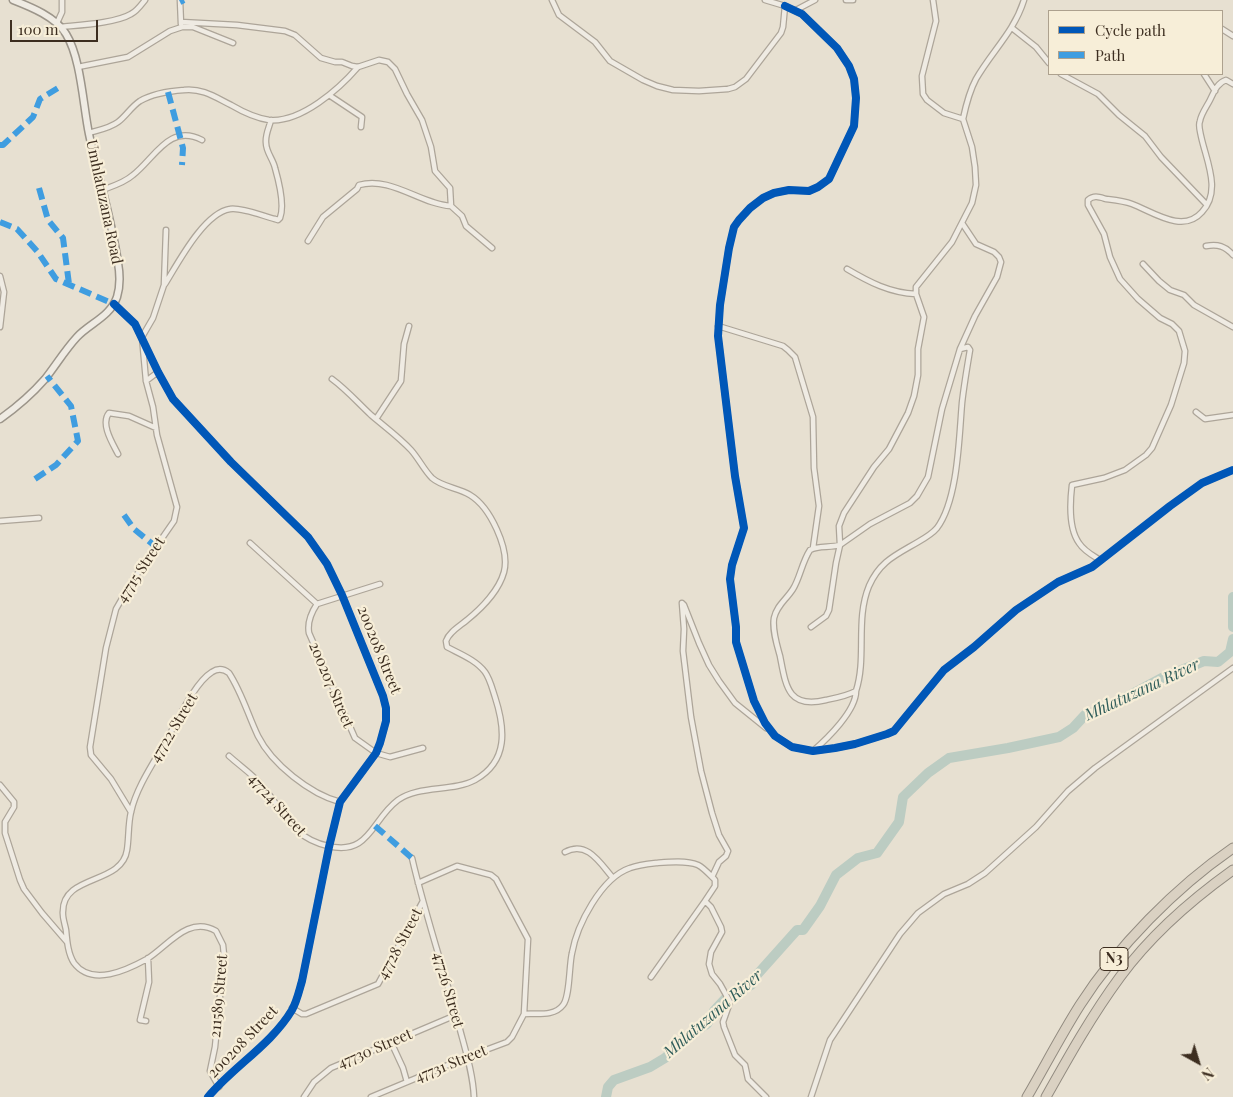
<!DOCTYPE html>
<html>
<head>
<meta charset="utf-8">
<style>
  body { margin:0 }
  #map { position:relative; width:1233px; height:1097px; overflow:hidden; background:#e7e0d1; font-family:"Playfair Display",serif }
  canvas { display:block }
  .legend { position:absolute; left:1048px; top:10px; width:175px; height:65px; box-sizing:border-box; background:#f7eed8; border:1px solid #ada18e; margin:0; padding:6px 9px; list-style:none; font-size:15px; color:#3d2e20 }
  .legend li { display:flex; align-items:center; gap:10px; height:25px }
  .legend b { width:25px; border:1px solid #ada18e }
  .north { position:absolute; left:1173px; top:1037px; width:50px; height:50px; -webkit-text-stroke:4px #f7eed8; paint-order:stroke; rotate:141deg; font-size:14px; font-weight:700; line-height:20px; text-align:center; color:#3d2e20 }
  .north::after { content:''; display:block; margin:auto; width:18px; height:22px; background:#3d2e20; clip-path:polygon(50% 0,100% 100%,50% 72%,0 100%) }
  .scale { position:absolute; left:10px; top:20px; width:88px; height:22px; box-sizing:border-box; border:2px solid #3d2e20; border-top:0; padding-left:6px; font-size:15px; line-height:18px; white-space:nowrap; color:#3d2e20; -webkit-text-stroke:4px #f7eed8; paint-order:stroke }
</style>
</head>
<body>
<div id="map">
<canvas width="1233" height="1097"></canvas>
<ul class="legend">
<li><b style="height:6px;background:#0057b8"></b>Cycle path</li>
<li><b style="height:6px;background:#3f9de0"></b>Path</li>
</ul>
<div class="north">N</div>
<div class="scale">100 m</div>
</div>
<script>
const ctx = document.querySelector('canvas').getContext('2d');
ctx.lineJoin = 'round';
function stroke(path, color, width, dash) {
  ctx.strokeStyle = color;
  ctx.lineWidth = width;
  ctx.lineCap = dash ? 'butt' : 'round';
  ctx.setLineDash(dash || []);
  ctx.stroke(path);
}
function drawText(font, color, halo, rows, align = 'center') {
  ctx.font = font + ' "Playfair Display",serif';
  ctx.lineWidth = 4.5;
  ctx.setLineDash([]);
  ctx.textBaseline = 'middle';
  ctx.strokeStyle = halo;
  ctx.fillStyle = color;
  for (const [text, x, y, turn = 0] of rows) {
    ctx.save();
    ctx.translate(x, y);
    ctx.rotate((+turn || 0) * Math.PI / 180);
    ctx.textAlign = isNaN(turn) ? turn : align;
    if (halo) ctx.strokeText(text, 0, 0);
    ctx.fillText(text, 0, 0);
    ctx.restore();
  }
}
const river = new Path2D(`
  M 1233,597 L 1233,627
  M 606,1097 L 608,1087 L 614,1080 L 650,1067 L 665,1058 L 674,1050 L 685,1037 L 707,1024 L 714,1011 L 727,997 L 751,985 L 755,977 L 797,930 L 803,930 L 820,906 L 836,875 L 858,858 L 877,853 L 899,822 L 903,797 L 928,773 L 949,758 L 1008,748 L 1059,737 L 1073,728 L 1085,715 L 1108,707 L 1162,678 L 1204,661 L 1218,662 L 1230,652 L 1233,639`);
const street = new Path2D(`
  M 180,0 L 181,24
  M 552,0 L 559,15 L 595,42 L 610,61 L 643,80 L 657,86 L 673,90 L 699,91 L 728,89 L 735,87 L 746,79 L 781,33 L 783,27 L 785,6 L 765,0
  M 846,0 L 853,0
  M 933,0 L 936,21 L 922,76 L 923,94 L 927,100 L 944,113 L 963,119 C 966,105 969,92 976,79 C 992,51 1014,32 1024,0
  M 785,6 L 802,14 L 837,48 L 849,66 L 854,79 L 856,98 L 854,126 L 829,179 L 818,187 L 809,191 L 789,190 L 774,193 L 763,198 L 750,208 L 739,220 L 734,227 L 729,248 L 720,305 L 718,336 L 735,476 L 744,528 L 732,565 L 730,579 L 736,627 L 736,642 L 754,701 L 765,723 L 775,736 L 792,747 L 813,751 L 835,748 L 855,744 L 887,734 L 894,731 L 944,670 L 974,647 L 1016,610 L 1058,582 L 1092,567 L 1170,506 L 1202,483 L 1233,470
  M 796,10 L 815,0
  M 181,22 L 237,25 L 285,31 L 295,35 L 321,58 L 335,62 L 342,62 L 352,66 L 358,67 L 379,60 L 388,62 L 395,69 L 407,94 L 422,120 L 431,147 L 435,171 L 450,188 L 451,206 L 462,216 L 466,226 L 492,248
  M 57,23 L 62,12 L 62,0
  M 61,27 C 80,25 116,23 131,14 C 137,11 141,5 145,0
  M 1012,28 L 1036,47 L 1049,63
  M 1222,29 L 1233,36
  M 78,67 L 128,57 L 170,31 L 182,27 L 193,27 L 233,43
  M 1061,74 L 1098,94 L 1119,115 L 1145,136 L 1161,157 L 1207,205
  M 1204,74 L 1215,91
  M 329,95 L 362,117 L 361,127
  M 89,133 C 99,130 110,128 118,122 C 126,116 131,107 140,101 C 152,94 170,91 184,90 C 202,88 215,97 231,105 C 243,112 255,118 269,120 C 301,123 339,89 358,67
  M 102,190 C 113,186 124,183 133,175 C 155,158 169,123 202,140
  M 308,241 L 323,217 L 357,189 L 359,185 C 391,176 420,204 451,206
  M 1206,246 C 1218,244 1225,246 1233,255
  M 1143,264 L 1159,281 L 1170,290 L 1184,295 L 1194,305 L 1233,327
  M 847,269 C 869,282 890,293 916,294
  M 0,276 L 4,292 L 0,327
  M 165,284 C 178,263 204,213 230,209 C 241,207 263,216 275,219 L 278,220 L 280,218 C 285,205 279,182 275,168 C 273,159 266,152 266,143 C 265,135 269,128 271,120
  M 114,304 L 135,324 L 158,372 L 173,399 L 231,462 L 308,537 L 327,564 L 342,595 L 383,696 L 386,708 L 386,721 L 380,743 L 376,753 L 340,802 L 329,847 L 302,981 C 299,991 297,1001 292,1010 C 271,1045 234,1066 208,1097
  M 718,326 L 783,346 L 788,350 L 795,357 L 813,417 L 814,468 L 819,506 L 813,548
  M 146,381 L 158,372
  M 1196,412 L 1205,419 L 1233,415
  M 376,419 L 401,381 L 404,344 L 409,326
  M 118,454 C 113,444 100,424 109,413 L 129,416 L 156,428
  M 0,521 L 39,518
  M 250,543 L 317,604
  M 1100,560 C 1092,555 1084,551 1079,543 C 1068,528 1070,502 1072,485 L 1104,478 L 1125,470 L 1146,455 L 1152,448 L 1171,405 L 1184,363 L 1185,351 L 1179,331 L 1172,324 L 1160,318 L 1138,299 L 1120,279 L 1110,257 L 1104,234 L 1088,205 L 1088,200 C 1094,195 1099,197 1106,199 C 1114,200 1124,201 1132,204 C 1153,212 1183,234 1202,212 C 1222,191 1206,160 1201,136 C 1200,131 1198,125 1200,121 C 1201,114 1207,106 1210,100 C 1214,92 1217,83 1226,80 L 1233,84
  M 380,584 L 317,604 C 311,613 307,622 309,633 L 355,738 L 376,753 L 390,757 L 423,748
  M 811,627 L 826,616 L 829,610 L 836,563 L 840,545 L 870,524 L 910,503 L 917,496 L 928,477 L 942,409 L 960,349 L 975,316 L 997,277 L 1001,262 L 999,257 L 994,252 L 976,244 L 962,223
  M 856,691 C 867,657 855,620 869,586 C 880,561 896,555 918,542 C 925,538 932,534 937,528 C 958,500 959,438 962,403 C 964,385 967,368 970,350 L 968,347 L 960,349
  M 813,751 C 827,739 856,711 856,691 C 847,696 836,698 826,700 C 788,709 786,687 780,656 C 777,645 772,630 774,618 C 777,605 786,600 793,589 C 800,578 802,562 810,550 C 818,545 830,548 840,545 L 839,526 L 844,513 L 874,467 L 889,449 L 908,413 L 914,396 L 918,375 L 918,349 L 924,317 L 916,294 L 916,287 L 952,242 L 972,203 L 976,185 L 975,167 L 972,147 L 963,119
  M 229,756 C 240,766 254,775 263,787 C 285,812 291,838 328,846 C 370,856 371,820 398,800 C 419,785 453,792 475,780 C 509,761 505,728 495,697 C 492,688 490,679 485,672 C 476,660 460,654 447,647 L 446,641 C 449,632 460,626 467,620 C 482,608 499,590 504,572 C 510,549 490,507 470,495 C 459,488 442,487 432,478 C 424,470 419,459 411,450 C 399,437 385,427 371,415 C 358,403 347,390 332,379
  M 0,785 L 14,802 L 14,807 L 5,822 L 5,833 L 20,880 L 24,889 L 42,913 L 67,942
  M 131,812 L 111,779 L 91,755 L 90,747 L 106,648 L 116,609 L 131,583 L 174,521 L 177,507 L 157,435 L 153,407 L 146,381 L 142,337 L 153,318 L 164,285 L 166,230
  M 565,852 C 587,840 600,863 613,878
  M 412,858 C 425,914 443,967 458,1022 C 464,1046 473,1072 474,1097
  M 712,877 L 719,862 L 726,856 L 728,851 L 719,835 L 712,813 L 701,771 L 691,717 L 683,651 L 684,629 L 682,603 L 684,605 L 699,643 L 709,665 L 719,681 L 735,703 L 766,728
  M 418,883 L 457,866 L 491,875 L 496,879 L 528,939 L 524,1014
  M 651,977 L 705,901
  M 292,1008 L 302,1014 L 306,1014 L 378,984 L 423,901
  M 146,1021 L 140,1020 L 149,982 L 148,958
  M 391,1042 L 403,1068 L 407,1082
  M 219,1087 L 210,1071 L 215,1047 L 224,955 L 223,945 L 216,931 C 188,915 168,946 147,959 C 127,970 92,987 74,963 C 68,954 67,941 66,930 C 65,924 62,917 63,911 C 63,874 122,885 127,850 C 129,838 128,824 131,812 C 136,788 154,762 166,741 C 177,722 194,683 212,672 C 218,668 224,669 229,673 C 242,693 248,715 258,736 C 272,764 310,794 340,802
  M 304,1097 L 314,1082 L 331,1068 L 456,1015
  M 371,1097 L 467,1057 L 507,1042 L 512,1037 L 524,1014 C 537,1013 554,1017 563,1005 C 570,997 569,965 572,953 C 577,925 601,878 630,868 C 638,865 647,864 656,863 C 668,862 686,860 698,865 C 704,868 710,875 715,880 L 715,886 L 705,901 L 711,907 L 721,927 L 722,932 L 711,952 L 709,964 L 712,974 L 720,984 L 730,1002 L 723,1022 L 724,1027 L 735,1055 L 745,1065 L 748,1079 L 766,1097
  M 811,1097 L 830,1040 L 900,934 L 918,913 L 944,894 L 968,884 L 985,873 L 1036,827 L 1068,791 L 1095,768 L 1233,668`);
const secondary = new Path2D(`
  M 0,419 C 17,407 31,395 45,379 C 56,365 65,350 77,337 C 90,323 110,317 117,297 C 120,287 120,274 118,263 C 112,220 98,177 89,134 C 83,105 81,58 66,34 C 56,17 31,7 13,0`);
const highway = new Path2D(`
  M 1027,1097 C 1045,1066 1061,1035 1080,1005 C 1117,947 1176,887 1233,848
  M 1046,1097 C 1069,1056 1092,1015 1120,977 C 1151,935 1191,900 1233,870`);
const quiet = new Path2D(`
  M 180,2 L 184,0
  M 168,92 L 183,148 L 182,165
  M 0,145 L 3,145 L 33,117 L 40,99 L 58,88
  M 39,188 L 48,220 L 63,238 L 69,284
  M 0,222 L 17,229 L 37,251 L 56,279 L 114,304
  M 35,479 L 56,465 L 78,441 L 71,406 L 47,376
  M 124,515 L 134,529 L 155,546
  M 375,826 L 412,858`);
const cycleway = new Path2D(`
  M 785,6 L 802,14 L 837,48 L 849,66 L 854,79 L 856,98 L 854,126 L 829,179 L 818,187 L 809,191 L 789,190 L 774,193 L 763,198 L 750,208 L 739,220 L 734,227 L 729,248 L 720,305 L 718,336 L 735,476 L 744,528 L 732,565 L 730,579 L 736,627 L 736,642 L 754,701 L 765,723 L 775,736 L 792,747 L 813,751 L 835,748 L 855,744 L 887,734 L 894,731 L 944,670 L 974,647 L 1016,610 L 1058,582 L 1092,567 L 1170,506 L 1202,483 L 1233,470
  M 114,304 L 135,324 L 158,372 L 173,399 L 231,462 L 308,537 L 327,564 L 342,595 L 383,696 L 386,708 L 386,721 L 380,743 L 376,753 L 340,802 L 329,847 L 302,981 C 299,991 297,1001 292,1010 C 271,1045 234,1066 208,1097`);
const shields = [
  [1114,959,28]
];
const shieldNames = [
  ["N3",1114,959]
];
const streetNames = [
  ["Umhlatuzana Road",104,202,78],
  ["47715 Street",141,570,-57],
  ["200208 Street",379,650,68],
  ["200207 Street",331,685,67],
  ["47722 Street",174,728,-59],
  ["47724 Street",277,805,48],
  ["47728 Street",400,944,-62],
  ["47726 Street",448,990,74],
  ["211589 Street",219,996,-85],
  ["200208 Street",243,1042,-46],
  ["47730 Street",375,1049,-23],
  ["47731 Street",451,1064,-22]
];
const waterNames = [
  ["Mhlatuzana River",1142,690,-25],
  ["Mhlatuzana River",713,1014,-41]
];
stroke(river, '#bcccc2', 10);
stroke(street, '#ada599', 7);
stroke(secondary, '#9c958a', 9);
stroke(highway, '#928b80', 11);
stroke(street, '#efebe3', 4.5);
stroke(secondary, '#efebe3', 6);
stroke(highway, '#dad1c2', 9);
stroke(quiet, '#3f9de0', 6, [12, 6]);
stroke(cycleway, '#0057b8', 8);
for (const [x, y, w] of shields) {
  const box = new Path2D();
  box.roundRect(x - w / 2, y - 11.5, w, 23, 4);
  ctx.fillStyle = '#f7eed8';
  ctx.fill(box);
  stroke(box, '#3d2e20', 1);
}
drawText('bold 14px', '#3d2e20', null, shieldNames);
drawText('15px', '#3d2e20', '#f7eed8', streetNames);
drawText('italic 16px', '#2f5d5a', '#f7eed8', waterNames);
</script>
</body>
</html>
